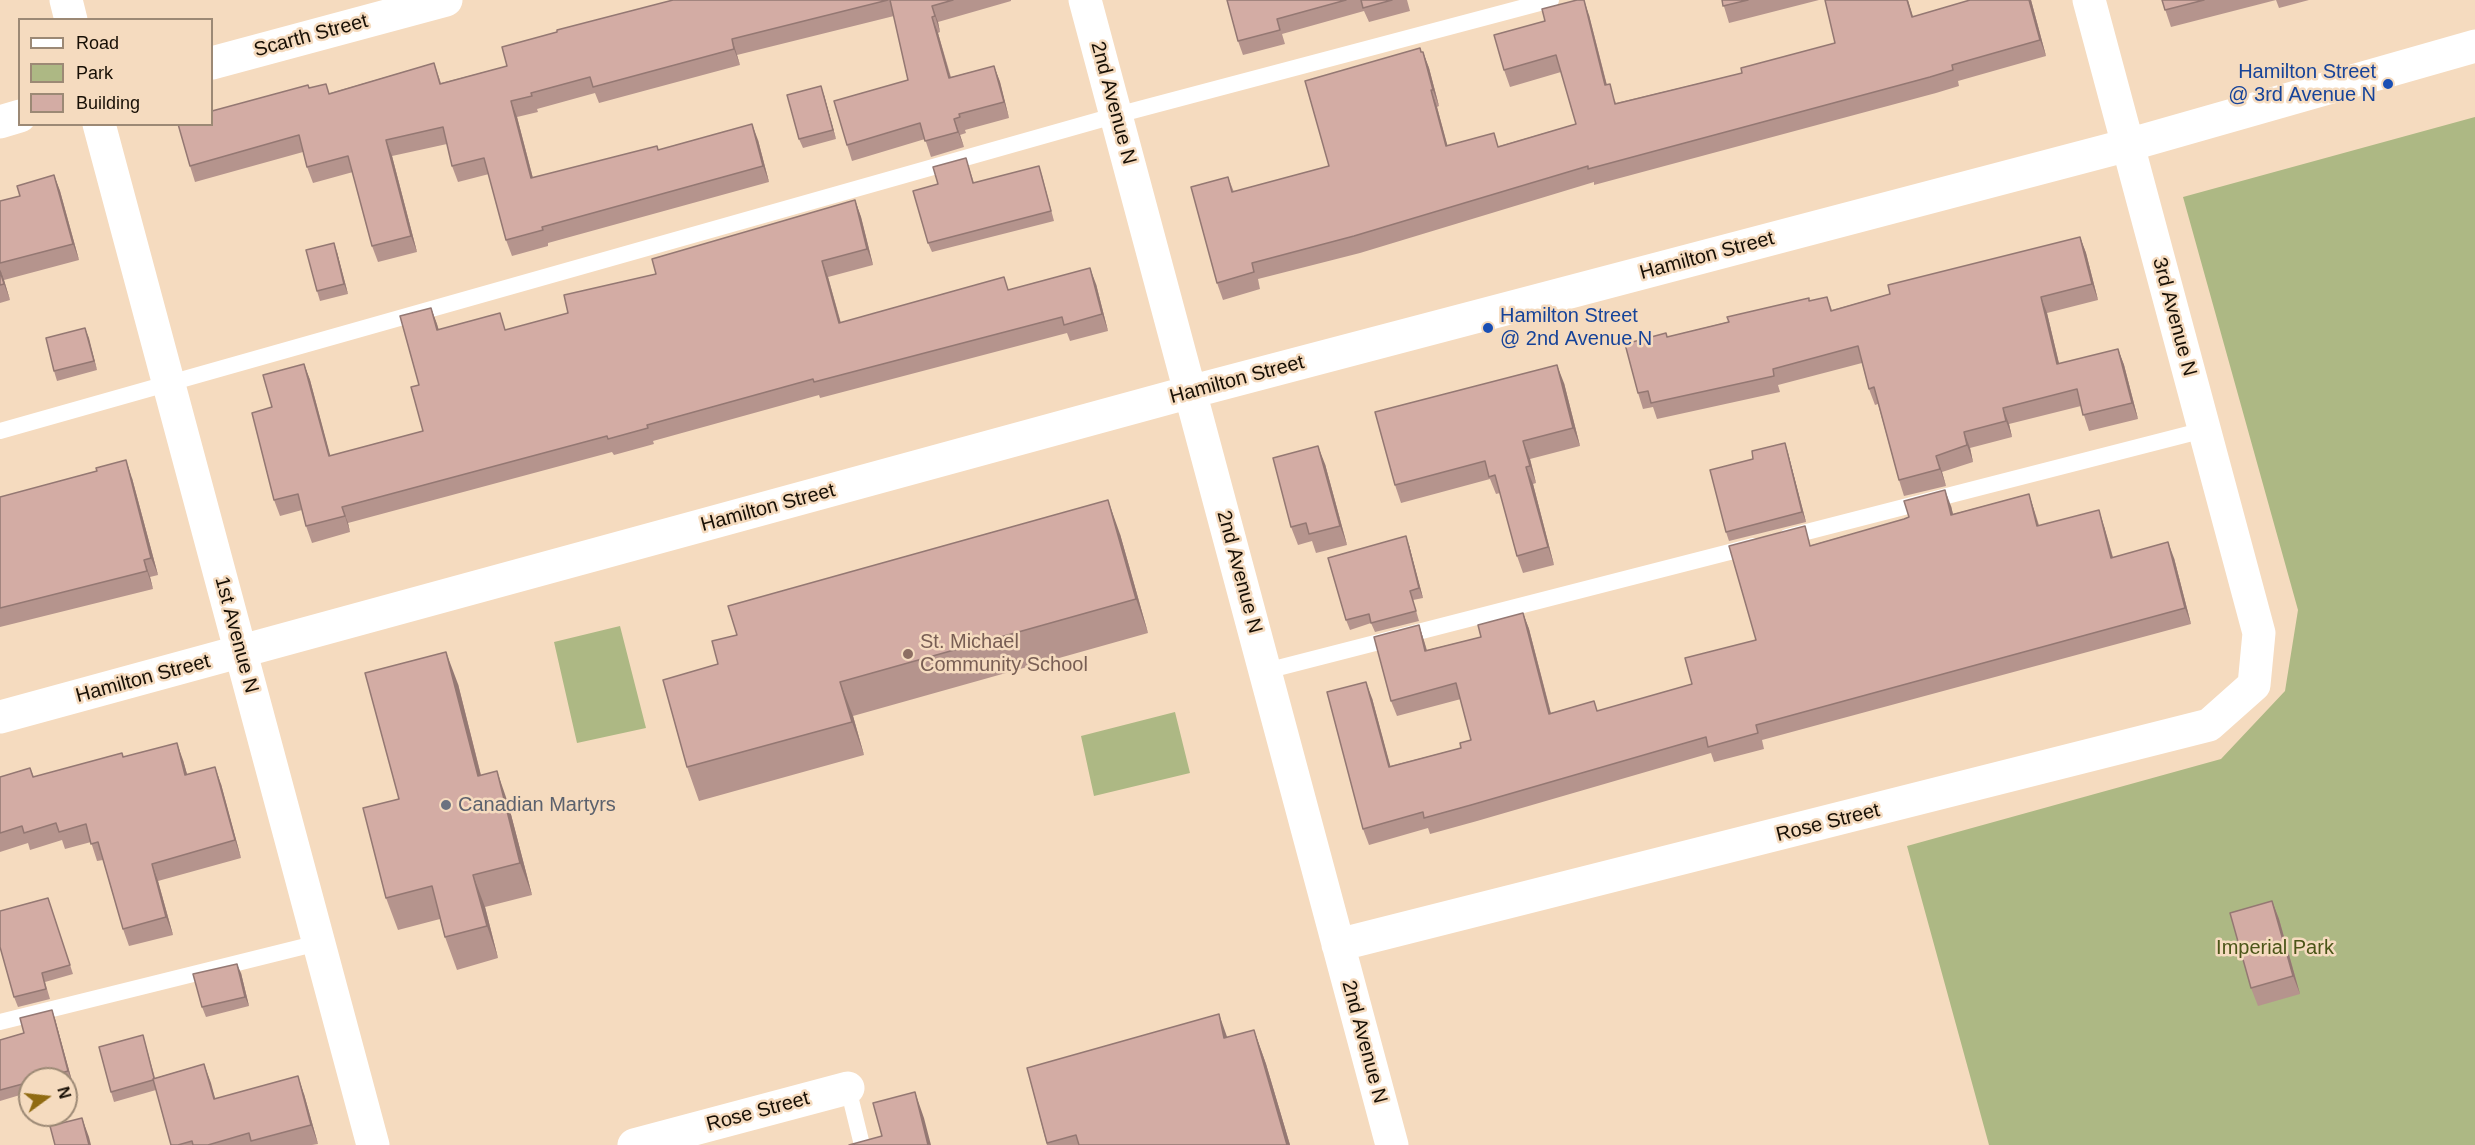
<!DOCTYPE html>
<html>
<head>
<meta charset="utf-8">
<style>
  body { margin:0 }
  #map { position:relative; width:2475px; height:1145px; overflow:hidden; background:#f5dbbf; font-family:Helvetica,sans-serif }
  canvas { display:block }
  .legend { position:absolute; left:18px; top:18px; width:195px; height:108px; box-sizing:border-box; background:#f5dbbf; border:2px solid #9c8975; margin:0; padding:8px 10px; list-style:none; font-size:18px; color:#170f05 }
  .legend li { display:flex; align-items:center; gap:12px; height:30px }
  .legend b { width:30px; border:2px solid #9c8975 }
  .north { position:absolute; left:18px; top:1067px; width:60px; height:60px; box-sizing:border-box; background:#f5dbbf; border:2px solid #9c8975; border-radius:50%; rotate:75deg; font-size:16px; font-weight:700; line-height:24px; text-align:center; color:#170f05 }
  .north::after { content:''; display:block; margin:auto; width:21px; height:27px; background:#906b12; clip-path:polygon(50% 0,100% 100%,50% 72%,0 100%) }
</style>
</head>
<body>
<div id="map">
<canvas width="2475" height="1145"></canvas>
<ul class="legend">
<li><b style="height:8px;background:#fff"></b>Road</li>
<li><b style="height:16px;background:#adb884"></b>Park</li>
<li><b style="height:16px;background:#d3aca4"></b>Building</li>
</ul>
<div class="north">N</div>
</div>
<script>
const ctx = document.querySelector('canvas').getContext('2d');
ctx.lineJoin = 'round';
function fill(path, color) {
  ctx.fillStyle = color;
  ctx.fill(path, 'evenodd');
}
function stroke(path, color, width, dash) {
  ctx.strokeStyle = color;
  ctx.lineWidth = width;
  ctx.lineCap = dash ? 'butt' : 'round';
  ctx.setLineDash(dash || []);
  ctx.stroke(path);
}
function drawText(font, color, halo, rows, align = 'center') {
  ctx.font = font + ' Helvetica,sans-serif';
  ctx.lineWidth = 5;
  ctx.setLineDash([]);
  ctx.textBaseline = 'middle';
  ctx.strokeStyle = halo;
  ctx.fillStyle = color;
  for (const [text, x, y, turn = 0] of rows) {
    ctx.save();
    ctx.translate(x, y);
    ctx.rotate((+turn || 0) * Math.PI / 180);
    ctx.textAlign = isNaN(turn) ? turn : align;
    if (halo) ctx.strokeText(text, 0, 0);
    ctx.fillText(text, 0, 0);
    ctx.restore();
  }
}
const green = new Path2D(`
  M 2475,117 L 2475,1145 L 1989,1145 L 1907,846 L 2221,759 L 2285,691 L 2298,610 L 2183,197 Z
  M 620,626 L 646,728 L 577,743 L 554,642 Z
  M 1175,712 L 1190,773 L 1094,796 L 1081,736 Z`);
const service = new Path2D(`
  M 0,431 L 1117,115 L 1551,0
  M 1787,537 L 2204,430
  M 1266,671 L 1753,546
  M 0,1022 L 318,943
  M 848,1088 L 862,1145`);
const minor = new Path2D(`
  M 1085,0 L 1392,1145
  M 212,63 L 446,0
  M 0,122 L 20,116
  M 0,717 L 1190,392 L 2128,145 L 2475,46
  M 1338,945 L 2209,725 L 2254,685 L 2259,633 L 2089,0
  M 634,1145 L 848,1088`);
const tertiary = new Path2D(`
  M 66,0 L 71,20
  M 99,124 L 373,1145`);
const wall = new Path2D(`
  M 673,0 L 1011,0 L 1011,1 L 938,22 L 940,32 L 938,33 L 951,77 L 994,66 L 1000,82 L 1009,118 L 965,130 L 966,133 L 960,135 L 964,147 L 931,157 L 925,139 L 852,161 L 847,145 L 908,80 L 894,16 L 737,55 L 740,65 L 599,103 L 595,93 L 537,109 L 538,112 L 517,117 L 533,178 L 658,150 L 758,140 L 769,182 L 548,243 L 548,246 L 512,256 L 506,240 L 489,174 L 458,182 L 452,166 L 447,144 L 392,156 L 417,252 L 378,262 L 372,246 L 353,172 L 313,183 L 307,167 L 303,152 L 195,182 L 190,166 L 309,88 L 330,93 L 434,63 L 441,83 L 507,66 L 557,32 Z
  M 1227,0 L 1407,0 L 1410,11 L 1369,22 L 1364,11 L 1282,34 L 1285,44 L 1243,55 L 1238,41 Z
  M 1722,0 L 1819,0 L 1729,23 Z
  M 1970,0 L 2031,0 L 2046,56 L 1958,81 L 1959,86 L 1936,93 L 1594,185 L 1594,182 L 1360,253 L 1258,279 L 1260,289 L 1223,300 L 1217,283 L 1228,177 L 1234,192 L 1329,166 L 1421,52 L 1423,52 L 1429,68 L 1439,106 L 1437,107 L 1447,145 L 1499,146 L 1576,124 L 1561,72 L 1510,87 L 1504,70 L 1589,15 L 1607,85 L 1616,103 L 1742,73 L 1913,17 Z
  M 2162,0 L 2309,0 L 2279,8 L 2276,0 L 2171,27 Z
  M 824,95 L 836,139 L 803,148 L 799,139 Z
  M 966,158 L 974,183 L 1039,166 L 1042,175 L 1054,221 L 932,252 L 928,243 L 938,184 Z
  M 54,175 L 60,191 L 79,260 L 4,280 L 10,300 L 0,303 L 0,201 L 20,196 Z
  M 855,200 L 861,217 L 873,265 L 828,277 L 841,323 L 1009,290 L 1096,284 L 1108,331 L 1070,341 L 1067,333 L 820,398 L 819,395 L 653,441 L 654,444 L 614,455 L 612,452 L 348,523 L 350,532 L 312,543 L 306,526 L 302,510 L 280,516 L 274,500 L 272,407 L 304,364 L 310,380 L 330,456 L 423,431 L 419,385 L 431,308 L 439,330 L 506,330 L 568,313 L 656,274 Z
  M 2080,237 L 2086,253 L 2098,300 L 2047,313 L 2059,364 L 2118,349 L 2124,365 L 2138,419 L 2089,431 L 2081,406 L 2009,424 L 2012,437 L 1970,448 L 1973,462 L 1942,472 L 1946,486 L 1904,496 L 1899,480 L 1878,404 L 1875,405 L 1869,389 L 1862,363 L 1778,385 L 1780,392 L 1657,419 L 1653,407 L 1643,409 L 1638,393 L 1667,337 L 1827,297 L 1832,310 L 1890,294 Z
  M 337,252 L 348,294 L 320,301 L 317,291 Z
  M 85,328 L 97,370 L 57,381 L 54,371 Z
  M 1564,383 L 1580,446 L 1530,459 L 1536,483 L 1533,484 L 1554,565 L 1523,573 L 1517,556 L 1500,493 L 1496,494 L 1490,479 L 1401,503 L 1395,485 Z
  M 1785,443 L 1788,453 L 1806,522 L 1729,541 L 1726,532 L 1753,459 Z
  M 1325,464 L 1347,545 L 1316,553 L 1312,541 L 1298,545 L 1291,527 Z
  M 132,478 L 158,575 L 150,577 L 153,589 L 0,627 L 0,497 Z
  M 2029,494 L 2039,525 L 2104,526 L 2113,557 L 2174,558 L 2191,624 L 1762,740 L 1764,749 L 1714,762 L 1711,753 L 1477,821 L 1430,834 L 1428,828 L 1369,845 L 1363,829 L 1372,698 L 1390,766 L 1461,748 L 1471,740 L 1461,699 L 1397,716 L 1391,701 L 1419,625 L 1427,650 L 1481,637 L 1523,613 L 1529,629 L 1551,713 L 1594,701 L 1597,711 L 1692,684 L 1756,640 L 1812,545 L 1951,506 L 1953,514 Z
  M 1120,534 L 1148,633 L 853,716 L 864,755 L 699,801 L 687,767 L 718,664 Z
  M 1409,545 L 1423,598 L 1413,600 L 1419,621 L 1375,632 L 1371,623 L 1350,630 L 1346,620 Z
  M 458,684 L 481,775 L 508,803 L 532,895 L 485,907 L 498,958 L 457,970 L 445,937 L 440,919 L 398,930 L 386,898 L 399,799 Z
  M 124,757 L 183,760 L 187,774 L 221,784 L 241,858 L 158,881 L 173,935 L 129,946 L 123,929 L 103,860 L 97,861 L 91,842 L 65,849 L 62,840 L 30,850 L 28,843 L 0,852 L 0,777 L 30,768 L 34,777 Z
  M 48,898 L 73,974 L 45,982 L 50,999 L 18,1007 L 14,997 Z
  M 2272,901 L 2279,919 L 2300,994 L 2258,1006 L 2251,988 Z
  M 241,973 L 249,1006 L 206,1017 L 202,1007 Z
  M 52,1010 L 55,1019 L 72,1081 L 66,1082 L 66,1079 L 30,1079 L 30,1092 L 0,1101 L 0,1040 L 24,1033 Z
  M 1254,1030 L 1266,1064 L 1290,1145 L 1047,1145 L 1027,1068 L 1227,1037 Z
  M 143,1035 L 155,1078 L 204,1064 L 215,1098 L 304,1094 L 318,1144 L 312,1145 L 171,1145 L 156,1090 L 114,1102 L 111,1092 Z`);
const shadedWall = new Path2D(`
  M 1584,0 L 1589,15 L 1611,102 L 1605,85 Z
  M 1907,0 L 1908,0 L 1918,33 L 1912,17 Z
  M 2029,0 L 2031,0 L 2046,56 L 2040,40 Z
  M 932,6 L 938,22 L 940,32 L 935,16 Z
  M 932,17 L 938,33 L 955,94 L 949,78 Z
  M 732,39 L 737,55 L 740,65 L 734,49 Z
  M 1423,52 L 1429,68 L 1439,106 L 1433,90 Z
  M 994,66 L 1000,82 L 1009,118 L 1004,102 Z
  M 821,86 L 824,95 L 836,139 L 833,130 Z
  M 1431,90 L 1437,107 L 1452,162 L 1446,146 Z
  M 511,101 L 517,117 L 537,194 L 531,178 Z
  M 954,119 L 960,135 L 964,147 L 958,132 Z
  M 752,124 L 758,140 L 769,182 L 763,166 Z
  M 386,140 L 392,156 L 417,252 L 411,236 Z
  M 54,175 L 60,191 L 79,260 L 73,244 Z
  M 855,200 L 861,217 L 873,265 L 867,249 Z
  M 2080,237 L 2086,253 L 2098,300 L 2092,284 Z
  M 334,243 L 337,252 L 348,294 L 344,284 Z
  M 822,261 L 828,277 L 845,339 L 839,323 Z
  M 1090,268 L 1096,284 L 1108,331 L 1102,314 Z
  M 0,269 L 4,280 L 10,300 L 4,284 Z
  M 2041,297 L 2047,313 L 2063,380 L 2057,364 Z
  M 431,308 L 437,324 L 443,347 L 437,330 Z
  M 85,328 L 89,338 L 97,370 L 94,361 Z
  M 2118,349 L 2124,365 L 2138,419 L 2132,403 Z
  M 304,364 L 310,380 L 335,473 L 329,456 Z
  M 1557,365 L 1564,383 L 1580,446 L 1573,428 Z
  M 2003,408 L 2009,424 L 2012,437 L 2006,421 Z
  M 1964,432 L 1970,448 L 1973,462 L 1967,445 Z
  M 1523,441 L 1530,459 L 1536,483 L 1530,466 Z
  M 1785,443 L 1788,453 L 1806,522 L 1802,512 Z
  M 1318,446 L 1325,464 L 1347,545 L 1340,526 Z
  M 1936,456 L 1942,472 L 1946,486 L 1940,469 Z
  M 126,460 L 132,478 L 158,575 L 151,558 Z
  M 1526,467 L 1533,484 L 1554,565 L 1548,547 Z
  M 1945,490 L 1951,506 L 1957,531 L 1951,515 Z
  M 2029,494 L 2034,510 L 2043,542 L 2037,526 Z
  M 1108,500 L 1120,534 L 1148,633 L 1136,599 Z
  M 342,507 L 348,523 L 350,532 L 345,516 Z
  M 2099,510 L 2104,526 L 2117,573 L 2111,558 Z
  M 1406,536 L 1409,545 L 1423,598 L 1419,588 Z
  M 2168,542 L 2174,558 L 2191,624 L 2185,608 Z
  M 144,560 L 150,577 L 153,589 L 147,571 Z
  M 1523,613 L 1529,629 L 1555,730 L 1549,714 Z
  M 1419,625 L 1424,641 L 1431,667 L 1425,651 Z
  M 446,652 L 458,684 L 489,808 L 478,776 Z
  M 840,682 L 853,716 L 864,755 L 852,722 Z
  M 1366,682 L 1372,698 L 1395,783 L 1389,767 Z
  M 177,743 L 183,760 L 192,792 L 185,775 Z
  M 215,767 L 221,784 L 241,858 L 235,840 Z
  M 497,771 L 508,803 L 532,895 L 520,863 Z
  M 152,864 L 158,881 L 173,935 L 166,917 Z
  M 473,875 L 485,907 L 498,958 L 487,926 Z
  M 2272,901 L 2279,919 L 2300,994 L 2293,976 Z
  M 237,964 L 241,973 L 249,1006 L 245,997 Z
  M 52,1010 L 55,1019 L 72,1081 L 68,1071 Z
  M 1219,1014 L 1231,1048 L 1224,1038 Z
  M 1254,1030 L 1266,1064 L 1290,1145 L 1287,1145 Z
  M 204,1064 L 211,1083 L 220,1117 L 214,1099 Z
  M 298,1076 L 304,1094 L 318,1144 L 311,1125 Z
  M 915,1092 L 924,1118 L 931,1145 L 928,1145 Z
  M 82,1118 L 89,1137 L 91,1145 L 89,1145 Z`);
const building = new Path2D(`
  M 673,0 L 888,0 L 732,39 L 734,49 L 593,87 L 590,77 L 531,93 L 532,96 L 511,101 L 531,178 L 657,146 L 658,150 L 752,124 L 763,166 L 542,227 L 543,230 L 506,240 L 484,158 L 452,166 L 443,127 L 386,140 L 411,236 L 372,246 L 348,156 L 307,167 L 299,135 L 190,166 L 178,124 L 212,124 L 212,111 L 308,85 L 309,88 L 326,84 L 329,94 L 434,63 L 440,84 L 507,66 L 502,47 L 557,32 L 557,30 Z
  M 890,0 L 953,0 L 932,6 L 935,16 L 932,17 L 949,78 L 994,66 L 1004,102 L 959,114 L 960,117 L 954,119 L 958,132 L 925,141 L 920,123 L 847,145 L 834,101 L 908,80 Z
  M 1227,0 L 1346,0 L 1277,19 L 1280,30 L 1238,41 Z
  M 1361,0 L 1392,0 L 1363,8 Z
  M 1577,0 L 1584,0 L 1605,85 L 1610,84 L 1615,104 L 1742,73 L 1741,68 L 1835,43 L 1825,0 L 1907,0 L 1912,17 L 1970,0 L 2029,0 L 2040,40 L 1952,65 L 1953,70 L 1930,77 L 1588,169 L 1588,166 L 1354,236 L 1252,263 L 1254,272 L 1217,283 L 1191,187 L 1228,177 L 1232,192 L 1329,166 L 1305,81 L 1420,48 L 1421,52 L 1423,52 L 1433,90 L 1431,90 L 1446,146 L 1494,133 L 1498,147 L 1576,124 L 1556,55 L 1504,70 L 1494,35 L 1545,21 L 1542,9 Z
  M 1722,0 L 1748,0 L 1723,6 Z
  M 2162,0 L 2204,0 L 2165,10 Z
  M 821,86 L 833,130 L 799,139 L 787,95 Z
  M 966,158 L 973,183 L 1039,166 L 1051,211 L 928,243 L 913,191 L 938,184 L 933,167 Z
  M 54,175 L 73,244 L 0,263 L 0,201 L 20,196 L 17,186 Z
  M 855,200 L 867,249 L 822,261 L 839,323 L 1004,277 L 1008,290 L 1090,268 L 1102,314 L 1064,325 L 1062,317 L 814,382 L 813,379 L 647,425 L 648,428 L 608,439 L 607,436 L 342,507 L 345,516 L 306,526 L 298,494 L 274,500 L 252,413 L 272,407 L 263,375 L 304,364 L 329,456 L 423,431 L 411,387 L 419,385 L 400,316 L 431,308 L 437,330 L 500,313 L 505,330 L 568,313 L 564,295 L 656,274 L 652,259 Z
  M 2080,237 L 2092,284 L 2041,297 L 2057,364 L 2118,349 L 2132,403 L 2083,415 L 2077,389 L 2003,408 L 2006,421 L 1964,432 L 1967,445 L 1936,456 L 1940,469 L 1899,480 L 1874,387 L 1869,389 L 1858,346 L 1773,369 L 1774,376 L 1651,403 L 1648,391 L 1638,393 L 1625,344 L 1666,333 L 1667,337 L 1729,322 L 1727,317 L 1809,298 L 1809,301 L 1827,297 L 1831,311 L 1890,294 L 1888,285 Z
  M 334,243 L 344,284 L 317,291 L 306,250 Z
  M 0,271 L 4,284 L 0,285 Z
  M 85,328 L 94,361 L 54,371 L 46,338 Z
  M 1557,365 L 1573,428 L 1523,441 L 1530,466 L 1526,467 L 1548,547 L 1517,556 L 1495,475 L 1489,477 L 1485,461 L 1395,485 L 1375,412 Z
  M 1785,443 L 1802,512 L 1726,532 L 1710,470 L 1753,459 L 1752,451 Z
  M 1318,446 L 1340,526 L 1309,534 L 1306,523 L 1291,527 L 1273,458 Z
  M 126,460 L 151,558 L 144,560 L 147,571 L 0,608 L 0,497 L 97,471 L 96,468 Z
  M 1945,490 L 1951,515 L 2029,494 L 2037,526 L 2099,510 L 2111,558 L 2168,542 L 2185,608 L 1756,725 L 1758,733 L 1708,747 L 1706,737 L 1471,805 L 1424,818 L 1423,812 L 1363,829 L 1327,692 L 1366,682 L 1389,767 L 1461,748 L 1460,743 L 1471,740 L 1456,683 L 1391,701 L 1374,637 L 1419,625 L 1425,651 L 1481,637 L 1478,625 L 1523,613 L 1549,714 L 1594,701 L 1597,711 L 1692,684 L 1685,658 L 1756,640 L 1729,546 L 1805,526 L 1810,546 L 1904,519 L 1909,517 L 1904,501 Z
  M 1108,500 L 1136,599 L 840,682 L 852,722 L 687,767 L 663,680 L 718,664 L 712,641 L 737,635 L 728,606 Z
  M 1406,536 L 1419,588 L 1410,591 L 1416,611 L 1371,623 L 1369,614 L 1346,620 L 1328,558 Z
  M 446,652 L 478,776 L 497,771 L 520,863 L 473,875 L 487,926 L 445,937 L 432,886 L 386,898 L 363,808 L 399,799 L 365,673 Z
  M 177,743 L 185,775 L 215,767 L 235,840 L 152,864 L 166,917 L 123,929 L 98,842 L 91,844 L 86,824 L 59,832 L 56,823 L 24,833 L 22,826 L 0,833 L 0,777 L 30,768 L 33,777 L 122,753 L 123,757 Z
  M 48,898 L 70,965 L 42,973 L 46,989 L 14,997 L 0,947 L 0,911 Z
  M 2272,901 L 2293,976 L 2251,988 L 2230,913 Z
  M 237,964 L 245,997 L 202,1007 L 193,974 Z
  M 52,1010 L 68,1071 L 40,1079 L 30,1079 L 30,1082 L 0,1090 L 0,1040 L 24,1033 L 20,1018 Z
  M 1219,1014 L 1224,1038 L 1254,1030 L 1287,1145 L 1079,1145 L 1076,1135 L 1047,1143 L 1027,1068 Z
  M 143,1035 L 154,1078 L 153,1079 L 153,1080 L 111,1092 L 99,1047 Z
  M 204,1064 L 214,1099 L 298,1076 L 311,1125 L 251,1141 L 249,1133 L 208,1145 L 193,1145 L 192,1141 L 178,1145 L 171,1145 L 153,1079 Z
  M 915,1092 L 928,1145 L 849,1145 L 882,1136 L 873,1103 Z
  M 82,1118 L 89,1145 L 55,1145 L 50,1126 Z`);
const markers = [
  [2388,84,6,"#1a4fb4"],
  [1488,328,6,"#1a4fb4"],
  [908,654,6,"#8d6e63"],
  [446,805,6,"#6b7280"]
];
const streetNames = [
  ["Scarth Street",311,36,-15],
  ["2nd Avenue N",1113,103,75],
  ["Hamilton Street",1707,256,-15],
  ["3rd Avenue N",2174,317,75],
  ["Hamilton Street",1237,380,-15],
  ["Hamilton Street",768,508,-15],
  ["2nd Avenue N",1239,572,75],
  ["1st Avenue N",236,635,75],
  ["Hamilton Street",143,679,-15],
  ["Rose Street",1828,823,-14],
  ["2nd Avenue N",1364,1042,75],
  ["Rose Street",758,1112,-15]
];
const transitNames = [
  ["Hamilton Street",2376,72],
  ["@ 3rd Avenue N",2376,95],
  ["Hamilton Street",1500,316,"left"],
  ["@ 2nd Avenue N",1500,339,"left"]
];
const educationNames = [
  ["St. Michael",920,642],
  ["Community School",920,665]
];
const worshipNames = [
  ["Canadian Martyrs",458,805]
];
const parkNames = [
  ["Imperial Park",2275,948]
];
fill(green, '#adb884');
stroke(service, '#fff', 16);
stroke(minor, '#fff', 33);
stroke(tertiary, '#fff', 33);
fill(wall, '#b5948d');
fill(shadedWall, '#947873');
fill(building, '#d3aca4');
stroke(building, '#947873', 1.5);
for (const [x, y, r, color] of markers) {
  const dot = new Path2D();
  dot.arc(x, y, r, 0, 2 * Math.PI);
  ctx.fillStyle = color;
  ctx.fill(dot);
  stroke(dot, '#f5dbbf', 2);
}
drawText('20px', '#170f05', '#f5dbbf', streetNames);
drawText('20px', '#164399', '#f5dbbf', transitNames, 'right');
drawText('20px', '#785e54', '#f5dbbf', educationNames, 'left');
drawText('20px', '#5b616d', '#f5dbbf', worshipNames, 'left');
drawText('20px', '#4b5518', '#f5dbbf', parkNames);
</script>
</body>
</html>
